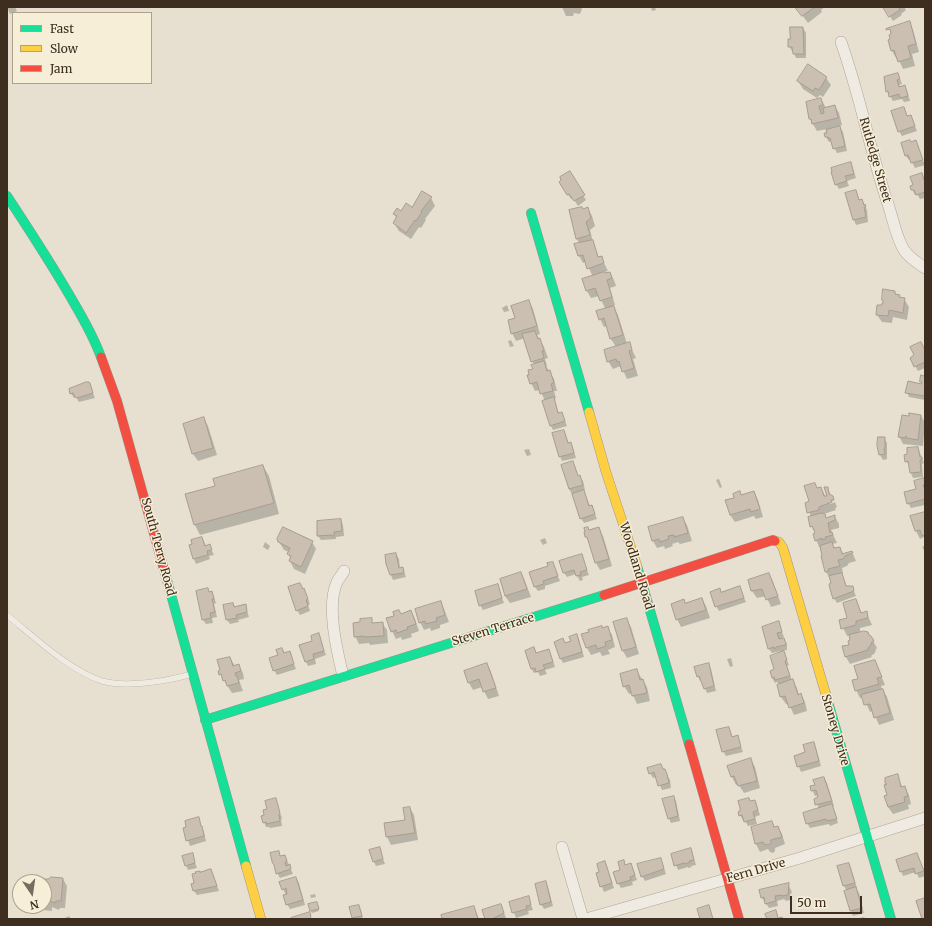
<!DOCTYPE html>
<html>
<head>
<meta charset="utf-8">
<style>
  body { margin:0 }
  #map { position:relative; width:932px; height:926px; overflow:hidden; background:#e7e0d1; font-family:Merriweather,serif }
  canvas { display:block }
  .frame { position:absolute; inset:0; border:8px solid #3d2e20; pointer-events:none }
  .legend { position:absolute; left:12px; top:12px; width:140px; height:72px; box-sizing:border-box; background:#f7eed8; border:1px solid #ada18e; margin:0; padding:5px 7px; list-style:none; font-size:12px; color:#3d2e20 }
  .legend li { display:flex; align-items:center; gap:8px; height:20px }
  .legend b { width:20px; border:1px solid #ada18e }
  .north { position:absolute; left:12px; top:874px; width:40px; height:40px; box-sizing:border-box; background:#f7eed8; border:1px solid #ada18e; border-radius:50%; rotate:167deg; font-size:11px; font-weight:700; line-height:16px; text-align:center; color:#3d2e20 }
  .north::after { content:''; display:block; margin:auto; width:14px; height:18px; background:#786c5e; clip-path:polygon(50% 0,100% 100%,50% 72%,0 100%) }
  .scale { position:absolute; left:790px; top:896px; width:72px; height:18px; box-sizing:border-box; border:2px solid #3d2e20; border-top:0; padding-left:5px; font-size:12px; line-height:14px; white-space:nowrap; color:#3d2e20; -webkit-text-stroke:3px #f7eed8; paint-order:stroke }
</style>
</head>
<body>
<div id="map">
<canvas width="932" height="926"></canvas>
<div class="frame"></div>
<ul class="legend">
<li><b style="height:5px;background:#16e098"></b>Fast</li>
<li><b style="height:5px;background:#ffcf43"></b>Slow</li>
<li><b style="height:5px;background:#f24e42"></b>Jam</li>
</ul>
<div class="north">N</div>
<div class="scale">50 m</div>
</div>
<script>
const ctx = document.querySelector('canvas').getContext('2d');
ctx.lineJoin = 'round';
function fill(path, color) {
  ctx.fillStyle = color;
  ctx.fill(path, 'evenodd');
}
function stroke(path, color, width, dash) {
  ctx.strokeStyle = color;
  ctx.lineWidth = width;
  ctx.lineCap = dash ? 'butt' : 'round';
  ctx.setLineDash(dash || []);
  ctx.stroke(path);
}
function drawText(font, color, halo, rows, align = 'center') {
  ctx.font = font + ' Merriweather,serif';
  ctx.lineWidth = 3;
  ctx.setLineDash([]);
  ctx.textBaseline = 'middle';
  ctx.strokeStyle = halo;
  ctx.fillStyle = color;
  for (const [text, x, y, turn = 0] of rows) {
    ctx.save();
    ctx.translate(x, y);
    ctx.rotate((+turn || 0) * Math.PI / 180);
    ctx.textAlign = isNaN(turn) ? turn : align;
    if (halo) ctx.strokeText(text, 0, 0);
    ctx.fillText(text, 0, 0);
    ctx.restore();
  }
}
const shadow = new Path2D(`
  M 7,7 L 15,7 L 17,11 L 10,14 Z
  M 562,7 L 581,7 L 582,9 L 580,14 L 574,13 L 573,16 L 566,16 Z
  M 651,7 L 655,7 L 656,10 L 652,11 Z
  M 796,7 L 825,7 L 821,10 L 822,12 L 808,23 Z
  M 884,7 L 904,7 L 906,10 L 901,14 L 902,15 L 893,21 Z
  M 909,22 L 913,30 L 919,52 L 912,54 L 915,66 L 903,69 L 898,58 L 896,58 L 892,51 L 889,41 Z
  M 803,28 L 806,33 L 806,58 L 796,58 L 793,51 L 792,51 L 789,46 L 791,40 Z
  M 898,74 L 902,84 L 899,85 L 900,87 L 904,86 L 907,91 L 910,101 L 904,102 L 902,99 L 893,101 L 887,91 Z
  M 826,78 L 831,85 L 823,97 L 820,95 L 817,98 L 803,89 L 798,81 Z
  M 821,99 L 826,108 L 835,106 L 839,113 L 842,125 L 839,126 L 843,132 L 847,151 L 837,153 L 831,141 L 829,142 L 826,137 L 828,133 L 827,129 L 817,131 L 810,119 Z
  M 904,108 L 908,117 L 911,116 L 917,131 L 902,136 L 899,131 Z
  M 915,141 L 925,165 L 915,168 L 911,160 L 909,160 L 906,156 L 911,143 Z
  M 851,163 L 856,178 L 847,181 L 849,186 L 839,189 L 836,184 Z
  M 569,172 L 586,200 L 578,206 L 573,198 L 571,199 L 563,187 Z
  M 922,174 L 925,181 L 925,198 L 920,199 L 917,194 L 915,195 L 911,187 L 914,186 Z
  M 856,192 L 860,201 L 862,200 L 867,210 L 868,222 L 856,225 L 854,220 L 847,194 Z
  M 431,198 L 435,206 L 425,219 L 426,220 L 421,228 L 419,227 L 411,239 L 399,231 L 394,223 L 397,219 L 394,214 L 412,208 Z
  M 588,209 L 592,216 L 595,226 L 590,230 L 593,242 L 599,258 L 601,257 L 608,271 L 596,275 L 610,273 L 614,280 L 616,286 L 610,288 L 615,305 L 613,306 L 618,315 L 627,344 L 629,343 L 636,358 L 633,359 L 638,376 L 627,379 L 621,366 L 613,369 L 608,361 L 616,347 L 611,339 L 607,326 L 604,327 L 600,319 L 606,310 L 599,296 L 591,298 L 587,291 L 593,277 L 586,262 L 583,263 L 579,256 L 580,244 L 576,238 L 583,210 Z
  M 894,292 L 901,299 L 904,299 L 909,307 L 907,320 L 893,317 L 892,323 L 882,322 L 877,315 L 884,302 L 883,300 Z
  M 529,301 L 533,309 L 540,334 L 537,335 L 544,347 L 548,358 L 545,359 L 547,366 L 546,366 L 554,379 L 557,391 L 554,391 L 556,398 L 554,399 L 559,414 L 561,413 L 564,418 L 567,426 L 553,430 L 551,426 L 545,401 L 540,390 L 535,391 L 531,383 L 534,365 L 525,338 L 516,341 L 512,333 L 516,319 Z
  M 507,305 L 509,311 L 504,312 L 502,308 Z
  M 511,340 L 514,346 L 510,347 L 508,341 Z
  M 925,351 L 925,368 L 918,371 L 915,366 Z
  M 925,377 L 925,400 L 909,397 L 907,392 L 923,385 L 921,381 Z
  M 89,383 L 95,398 L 79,402 L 76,397 L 74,398 L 71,393 Z
  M 921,415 L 925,423 L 923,446 L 903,444 L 899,436 Z
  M 204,419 L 208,426 L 217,455 L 198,461 L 193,454 L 184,424 Z
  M 564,431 L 569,444 L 570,443 L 573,448 L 576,458 L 562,461 L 560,456 Z
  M 884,438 L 887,443 L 887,459 L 883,460 L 880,455 Z
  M 918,448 L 924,463 L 922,464 L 923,477 L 913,478 L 911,473 L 910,466 L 906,461 Z
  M 529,449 L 531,455 L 527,456 L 524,450 Z
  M 573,462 L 578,477 L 580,477 L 583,481 L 585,490 L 583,490 L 590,506 L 592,506 L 597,519 L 584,523 L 581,518 L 573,493 L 572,494 L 569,489 Z
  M 263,466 L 269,476 L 279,514 L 200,535 L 195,525 L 186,495 L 216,486 Z
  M 719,479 L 722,487 L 720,488 L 716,480 Z
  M 923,479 L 925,482 L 925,505 L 911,508 L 908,503 Z
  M 815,484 L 818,489 L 821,488 L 826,497 L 828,496 L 827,488 L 834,500 L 830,502 L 830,504 L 835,502 L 837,507 L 835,508 L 836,510 L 824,514 L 827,519 L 835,517 L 839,524 L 839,528 L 831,530 L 837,543 L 832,544 L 835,549 L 840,548 L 844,555 L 852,552 L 856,561 L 849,563 L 847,566 L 842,568 L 843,573 L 842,574 L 847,587 L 852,587 L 856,596 L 837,603 L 834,598 L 831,580 L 826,572 L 823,555 L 816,540 L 816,534 L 811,526 L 811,517 L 806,503 L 810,502 Z
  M 754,492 L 758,500 L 763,517 L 756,519 L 754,516 L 735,522 L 730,515 L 741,496 Z
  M 925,513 L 925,539 L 924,537 L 920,539 L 916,531 L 912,517 Z
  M 682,518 L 687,525 L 692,541 L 680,544 L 678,542 L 672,544 L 673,546 L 665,549 L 664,546 L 657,548 L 653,541 L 649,528 Z
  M 341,520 L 343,525 L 344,536 L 336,537 L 336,539 L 321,540 L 318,536 Z
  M 599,528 L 603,536 L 612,566 L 600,570 L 596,563 L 590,543 L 586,537 L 590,531 Z
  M 202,538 L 206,546 L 209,545 L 214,555 L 209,556 L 210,559 L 196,564 L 194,559 Z
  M 545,538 L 547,543 L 543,545 L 540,540 Z
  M 265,542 L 270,546 L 268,550 L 263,547 Z
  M 279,542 L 312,542 L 316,549 L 305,574 L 294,569 L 290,561 L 291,559 L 288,554 L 289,552 L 284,550 Z
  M 924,545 L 925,545 L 925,552 L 922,547 L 924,546 Z
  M 396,554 L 399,559 L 400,569 L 403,569 L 406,577 L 393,580 L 391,575 Z
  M 581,555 L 589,575 L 582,577 L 583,580 L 580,581 L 576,574 L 567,577 L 564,573 Z
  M 552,563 L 560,581 L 545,586 L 545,589 L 538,591 L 535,587 Z
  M 521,573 L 525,581 L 531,597 L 510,603 L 505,596 L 501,579 Z
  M 769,574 L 773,582 L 781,604 L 771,607 L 766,596 L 757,598 L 752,591 L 749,580 Z
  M 497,585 L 504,603 L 483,610 L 480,605 Z
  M 739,587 L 746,602 L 719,611 L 716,606 L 720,589 L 722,593 Z
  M 304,589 L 310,604 L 308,605 L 310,611 L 300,615 L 297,610 Z
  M 197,592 L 212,592 L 214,597 L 216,603 L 214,604 L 217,617 L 212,618 L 213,623 L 206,624 L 203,620 Z
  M 702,599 L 706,606 L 710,618 L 681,627 L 677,619 L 684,601 L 686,604 Z
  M 856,600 L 862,614 L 866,612 L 872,625 L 860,628 L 860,634 L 873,641 L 877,648 L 876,649 L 875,653 L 871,656 L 872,657 L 850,664 L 846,657 L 843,647 L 850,645 L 852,641 L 850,635 L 847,636 L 840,621 L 848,619 Z
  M 440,602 L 444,609 L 449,622 L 440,625 L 440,628 L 431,631 L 430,628 L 424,630 L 420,622 Z
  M 233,604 L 235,607 L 245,605 L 249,617 L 238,620 L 239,622 L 230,624 L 227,620 Z
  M 411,611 L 415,619 L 419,631 L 411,634 L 412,637 L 402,640 L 401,637 L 396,639 L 392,631 L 401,615 Z
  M 371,619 L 373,624 L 382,623 L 387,630 L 388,643 L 370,645 L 369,643 L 359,644 L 355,636 Z
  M 626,619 L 631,627 L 639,654 L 627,658 L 623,651 Z
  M 778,622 L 784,637 L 777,640 L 784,639 L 787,644 L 787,650 L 783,651 L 789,665 L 787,666 L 792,681 L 793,681 L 797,688 L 799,695 L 801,695 L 805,702 L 807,711 L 794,715 L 789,704 L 786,704 L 781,697 L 778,686 L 780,686 L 777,682 L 775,683 L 772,678 L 782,652 L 782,651 L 772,653 L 769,649 Z
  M 607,627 L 612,635 L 615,647 L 608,650 L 610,654 L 602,656 L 600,652 L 591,655 L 587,648 L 602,629 Z
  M 318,635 L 326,655 L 315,659 L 316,664 L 308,666 L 306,662 L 314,642 Z
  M 576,635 L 579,640 L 584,657 L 563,663 L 561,659 L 563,640 L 566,644 L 572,642 Z
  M 282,649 L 285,653 L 289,652 L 296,669 L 277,675 L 274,670 Z
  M 534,649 L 537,654 L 551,655 L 555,667 L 545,670 L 547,674 L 540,676 L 538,672 L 534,673 L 531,668 Z
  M 230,658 L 235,666 L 238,665 L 243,673 L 244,679 L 239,680 L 243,691 L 232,693 L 220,674 Z
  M 731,658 L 733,666 L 730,667 L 727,659 Z
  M 875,661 L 885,685 L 881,686 L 882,690 L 883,690 L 887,697 L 894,720 L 879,725 L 873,711 L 870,712 L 863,697 L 860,698 L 856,690 L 859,679 Z
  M 487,664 L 491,672 L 499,696 L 488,699 L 482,687 L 473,690 L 469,683 Z
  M 708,664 L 711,669 L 716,691 L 707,693 L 702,681 L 700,681 L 698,676 Z
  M 637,671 L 647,687 L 650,701 L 637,704 L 632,693 L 629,694 L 624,686 Z
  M 728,728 L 733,738 L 737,736 L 743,752 L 726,756 L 723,751 Z
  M 814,743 L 816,748 L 821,766 L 801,772 L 795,757 L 806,753 Z
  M 751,760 L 755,767 L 760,788 L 744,793 L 738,784 L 736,785 L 732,777 L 728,766 Z
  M 661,765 L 670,780 L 671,788 L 662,790 L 656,777 L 653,778 L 650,773 Z
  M 897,776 L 903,788 L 904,787 L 909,795 L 911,804 L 908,805 L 909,809 L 893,814 L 888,807 L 888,796 Z
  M 824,778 L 827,783 L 834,806 L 832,806 L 838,823 L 830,826 L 829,824 L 810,828 L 807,823 L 819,809 L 815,799 L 820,798 L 819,795 L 815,796 L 811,787 L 816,785 Z
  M 673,797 L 676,801 L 680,821 L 671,823 L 669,818 Z
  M 275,800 L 282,818 L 281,820 L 282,826 L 270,828 L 269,827 L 266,827 L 264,822 L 268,810 Z
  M 755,801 L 760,815 L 755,817 L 757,824 L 748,826 L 744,819 L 743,820 L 740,815 L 750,802 Z
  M 410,808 L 414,815 L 418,840 L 391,845 L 387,837 L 385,824 L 406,821 Z
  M 198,818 L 204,832 L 206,841 L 190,846 L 184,829 Z
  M 772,822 L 775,828 L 778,827 L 782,834 L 785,844 L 775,848 L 775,851 L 773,853 L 770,852 L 768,849 L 760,852 L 756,844 L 752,828 Z
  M 379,848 L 385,864 L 376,866 L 374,862 Z
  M 691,849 L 696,865 L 691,866 L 692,867 L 688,868 L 688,867 L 678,870 L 672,855 Z
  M 278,852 L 281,857 L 285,856 L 293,874 L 280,878 L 277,873 Z
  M 192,854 L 197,868 L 188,870 L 186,865 Z
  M 917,854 L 925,876 L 919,878 L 916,872 L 903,876 L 901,871 Z
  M 661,859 L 666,874 L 645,881 L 642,876 Z
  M 605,862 L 607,867 L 614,888 L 604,892 L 597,874 L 600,873 Z
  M 623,862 L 626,866 L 633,869 L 637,880 L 632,882 L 633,885 L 621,888 L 618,883 Z
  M 848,864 L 851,869 L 857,888 L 856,888 L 859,893 L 864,913 L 853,916 L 851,911 L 845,892 L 847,891 L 844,886 L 838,867 Z
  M 211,870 L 219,891 L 197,895 L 194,891 L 200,873 Z
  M 296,878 L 299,883 L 305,905 L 290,909 L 287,904 L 286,895 L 283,889 Z
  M 63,879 L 67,886 L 65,908 L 60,908 L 59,910 L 52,907 L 52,911 L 43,910 L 41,906 L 44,906 L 44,882 L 41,882 Z
  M 545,883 L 548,887 L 553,906 L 544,909 L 541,904 Z
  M 788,884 L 792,892 L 790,895 L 790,900 L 786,901 L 784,899 L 777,901 L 778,906 L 769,908 L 762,898 Z
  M 315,894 L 316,897 L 311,898 L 310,895 Z
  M 528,897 L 533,910 L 528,911 L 529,914 L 516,918 L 510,902 Z
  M 318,905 L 319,911 L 312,913 L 311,911 Z
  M 501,905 L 506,918 L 502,919 L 486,919 Z
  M 358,906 L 361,910 L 363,919 L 353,918 L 350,908 Z
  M 474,907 L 479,919 L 443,919 Z
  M 69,916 L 71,919 L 63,919 Z
  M 864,917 L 866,919 L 856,919 Z`);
const building = new Path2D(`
  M 795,7 L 815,7 L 802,16 Z
  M 883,7 L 901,7 L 899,8 L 900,10 L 889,17 Z
  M 910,21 L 916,44 L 908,46 L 911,58 L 898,62 L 894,50 L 891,51 L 888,40 L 890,39 L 889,35 L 891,34 L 890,29 L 886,30 L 886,29 Z
  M 790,27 L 803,27 L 804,54 L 793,54 L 792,47 L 788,47 L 788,39 L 790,39 Z
  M 808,64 L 827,77 L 819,90 L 815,88 L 813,91 L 797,81 Z
  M 898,73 L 900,79 L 897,80 L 899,87 L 905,85 L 908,96 L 900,98 L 899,94 L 889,97 L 888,91 L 886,92 L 884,77 Z
  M 821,98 L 823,105 L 819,106 L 821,114 L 824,113 L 823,108 L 835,105 L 838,118 L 812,124 L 811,119 L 809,119 L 806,102 Z
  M 904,107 L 907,116 L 911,115 L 915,126 L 898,132 L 891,111 Z
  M 840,126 L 845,146 L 833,149 L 830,138 L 829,139 L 828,137 L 825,137 L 824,133 L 827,133 L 826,130 Z
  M 910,140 L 911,142 L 916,140 L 923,160 L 911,163 L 908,155 L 905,156 L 901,143 Z
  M 851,162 L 854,174 L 845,176 L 847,181 L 835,185 L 831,172 L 832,172 L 831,168 Z
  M 570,171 L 585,195 L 574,201 L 569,194 L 567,195 L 559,182 L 561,180 L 560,177 Z
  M 922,173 L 925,183 L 925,192 L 916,195 L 914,190 L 911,190 L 910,186 L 913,185 L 910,177 Z
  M 856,190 L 859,200 L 862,199 L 864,205 L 865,204 L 866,207 L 864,207 L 866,217 L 853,220 L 845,193 Z
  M 422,191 L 432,197 L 421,211 L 422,212 L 416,221 L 415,220 L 406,233 L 393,223 L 397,216 L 393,214 L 397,208 L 401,211 L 406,203 L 412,207 Z
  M 582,207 L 583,209 L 588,207 L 591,218 L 586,222 L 590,235 L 576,239 L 569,210 Z
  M 593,240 L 598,257 L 602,256 L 604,263 L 587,269 L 583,255 L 578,256 L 574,244 Z
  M 604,272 L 605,273 L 610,272 L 612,278 L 607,280 L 612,297 L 600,301 L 595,288 L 586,291 L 582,279 Z
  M 883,289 L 895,291 L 895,294 L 900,295 L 899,297 L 905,298 L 903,313 L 889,310 L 888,316 L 876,315 L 877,305 L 882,305 L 882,303 L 883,303 L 883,300 L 882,300 Z
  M 529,300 L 537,326 L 511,334 L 508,320 L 515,318 L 511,306 Z
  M 614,306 L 623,335 L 610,339 L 604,318 L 599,320 L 596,311 Z
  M 535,331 L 538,339 L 540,338 L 544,351 L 542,351 L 544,358 L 531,362 L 522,334 Z
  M 630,342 L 632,350 L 629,351 L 634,368 L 622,372 L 619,361 L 617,362 L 616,359 L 607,362 L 604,350 Z
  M 921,342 L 925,350 L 925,362 L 914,367 L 910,358 L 914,355 L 910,347 Z
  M 544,361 L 547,371 L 550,370 L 554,383 L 551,384 L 553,391 L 540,394 L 537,382 L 530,384 L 527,375 L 529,375 L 528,370 L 533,369 L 531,365 Z
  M 921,375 L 925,376 L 925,396 L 905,393 L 908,381 L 921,384 L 922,382 L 920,382 Z
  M 86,382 L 89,382 L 90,383 L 93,393 L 77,398 L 75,397 L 73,393 L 70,394 L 69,389 Z
  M 554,397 L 558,413 L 562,412 L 565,421 L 550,426 L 542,401 Z
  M 909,413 L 921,415 L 918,440 L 906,438 L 906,436 L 905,438 L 898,437 L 902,415 L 909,416 Z
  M 204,417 L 213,448 L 192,454 L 183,424 Z
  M 564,430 L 568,443 L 571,442 L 574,453 L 559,457 L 552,433 Z
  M 878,437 L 885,437 L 885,448 L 884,449 L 885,454 L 879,455 L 877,446 Z
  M 918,447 L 920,457 L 922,457 L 922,459 L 920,460 L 921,472 L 910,473 L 908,461 L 905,462 L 904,455 L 907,454 L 907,448 Z
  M 573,461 L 578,476 L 580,475 L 583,485 L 569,489 L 561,465 Z
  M 263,465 L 274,503 L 194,525 L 185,494 L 215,486 L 213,479 Z
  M 924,478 L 925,485 L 923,485 L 925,489 L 925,499 L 907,504 L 904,492 L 916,489 L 914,481 Z
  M 815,483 L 817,488 L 821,487 L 824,496 L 827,496 L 824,487 L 828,487 L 829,494 L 833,496 L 834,500 L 831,500 L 832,502 L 819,507 L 819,510 L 807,513 L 805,503 L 809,501 L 804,486 Z
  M 584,490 L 589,506 L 592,505 L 595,514 L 580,519 L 572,494 Z
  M 740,491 L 741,495 L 754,491 L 760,509 L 751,512 L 750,509 L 730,515 L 725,500 L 734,498 L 733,494 Z
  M 925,512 L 925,535 L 922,536 L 920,530 L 915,531 L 910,516 Z
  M 822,513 L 825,514 L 826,518 L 835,515 L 835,520 L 828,523 L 830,533 L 832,532 L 833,535 L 825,537 L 826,539 L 822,540 L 822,538 L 815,541 L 813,534 L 815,533 L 814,530 L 812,526 L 810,527 L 808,517 Z
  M 683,517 L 688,533 L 674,537 L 674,535 L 668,536 L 669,539 L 660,542 L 659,539 L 652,541 L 648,527 Z
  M 341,519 L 342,531 L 334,532 L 334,536 L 332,536 L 332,535 L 317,536 L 317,521 Z
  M 283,527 L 313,541 L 301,567 L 289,561 L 291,556 L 287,554 L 290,548 L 278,542 L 277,539 Z
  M 588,527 L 589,530 L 599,527 L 609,559 L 595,563 L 587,537 L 585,537 L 584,532 L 585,532 L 584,528 Z
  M 202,537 L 205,546 L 210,544 L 212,550 L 207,551 L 208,555 L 193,559 L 189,545 L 192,544 L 191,540 Z
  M 832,542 L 834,548 L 840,547 L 842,554 L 852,551 L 853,553 L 845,556 L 843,559 L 838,560 L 840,566 L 828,569 L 829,571 L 825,572 L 821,556 L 822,556 L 820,546 Z
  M 396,553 L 399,568 L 403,567 L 404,573 L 390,575 L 386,564 L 385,555 Z
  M 582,554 L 587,570 L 580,572 L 581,575 L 576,576 L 574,570 L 563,573 L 559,561 Z
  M 553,562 L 558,576 L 543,581 L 544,584 L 534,587 L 529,572 L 548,566 L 547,563 Z
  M 521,572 L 527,589 L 505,596 L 500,579 Z
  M 769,573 L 778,596 L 766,600 L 762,589 L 751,591 L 748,580 Z
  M 842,573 L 846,586 L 853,586 L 854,591 L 833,599 L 830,589 L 829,584 L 831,583 L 829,576 Z
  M 300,583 L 303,589 L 304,588 L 308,599 L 306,600 L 308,606 L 296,611 L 288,587 Z
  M 498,584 L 502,598 L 479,606 L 475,591 Z
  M 740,586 L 744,598 L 715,607 L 710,592 L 720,588 L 721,592 Z
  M 208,588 L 209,592 L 212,591 L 214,599 L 212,599 L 215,612 L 210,613 L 211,618 L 202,620 L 196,591 Z
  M 702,598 L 706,610 L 676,620 L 671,604 L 684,599 L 685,603 Z
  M 856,599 L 861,613 L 867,611 L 868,618 L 856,621 L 856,625 L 841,629 L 839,620 L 847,618 L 843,603 Z
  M 441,601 L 445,615 L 436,618 L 437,621 L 426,624 L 425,621 L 419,623 L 415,609 Z
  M 233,603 L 234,607 L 246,604 L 247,612 L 236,615 L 237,618 L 226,620 L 223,605 Z
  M 399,610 L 401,614 L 411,610 L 416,624 L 407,627 L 408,629 L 397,633 L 396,630 L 391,632 L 386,618 L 394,616 L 393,612 Z
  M 372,618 L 372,623 L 383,622 L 384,636 L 365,637 L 364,636 L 354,637 L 353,623 L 360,622 L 360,619 Z
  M 627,618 L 636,647 L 622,651 L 613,622 Z
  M 779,621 L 782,632 L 777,633 L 779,639 L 784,638 L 786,644 L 785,645 L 776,647 L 776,648 L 774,649 L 774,647 L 768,649 L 762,627 Z
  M 602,626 L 602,628 L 608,626 L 612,640 L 605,642 L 606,646 L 597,649 L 596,645 L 586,648 L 581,634 L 589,632 L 588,630 Z
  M 864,631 L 868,632 L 869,635 L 871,636 L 873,639 L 874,641 L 872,642 L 871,645 L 868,648 L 868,650 L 845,657 L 842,646 L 849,645 L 848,641 L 850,640 L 849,635 Z
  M 319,633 L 324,651 L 313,654 L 314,659 L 305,662 L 299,645 L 312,641 L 311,636 Z
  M 577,634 L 582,652 L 560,659 L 554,642 L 563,638 L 565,643 L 571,641 L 569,637 Z
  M 534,647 L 536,653 L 549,649 L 553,662 L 543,665 L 545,669 L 536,672 L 535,668 L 531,669 L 525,651 Z
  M 282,648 L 284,653 L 290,651 L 294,664 L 273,671 L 269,658 L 278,655 L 276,650 Z
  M 784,651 L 787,660 L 785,661 L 790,676 L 775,680 L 774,677 L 772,678 L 770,671 L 774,669 L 770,656 Z
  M 230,657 L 233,666 L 239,664 L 241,671 L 235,673 L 236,676 L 237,676 L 239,683 L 227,686 L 225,680 L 223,681 L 221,674 L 219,675 L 218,671 L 220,670 L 217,660 Z
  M 875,660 L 882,677 L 877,678 L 879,684 L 855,691 L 852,680 L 858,679 L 854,666 Z
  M 487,663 L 496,688 L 483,692 L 479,679 L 468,683 L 464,671 Z
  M 709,663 L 714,686 L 704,689 L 699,676 L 697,677 L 694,667 Z
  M 637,669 L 640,680 L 643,679 L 647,693 L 632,696 L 629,685 L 623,687 L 620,674 Z
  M 793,679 L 798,695 L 801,693 L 804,703 L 789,708 L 785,696 L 780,697 L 777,685 Z
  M 883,689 L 890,713 L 874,718 L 870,704 L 864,705 L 861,695 Z
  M 729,727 L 732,737 L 738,735 L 741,747 L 722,752 L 716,730 Z
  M 814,742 L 819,761 L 797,767 L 794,756 L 805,752 L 803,745 Z
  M 751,758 L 757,781 L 738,786 L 734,776 L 731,777 L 727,766 Z
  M 661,764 L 663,769 L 665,769 L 667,774 L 669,783 L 658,786 L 654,772 L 649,774 L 647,768 Z
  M 898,774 L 901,787 L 905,786 L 908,796 L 904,797 L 905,802 L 888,807 L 884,796 L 887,795 L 884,785 L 887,784 L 885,783 L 885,778 Z
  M 824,777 L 832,801 L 815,805 L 814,799 L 818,797 L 816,790 L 811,791 L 810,786 L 815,785 L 813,780 Z
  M 674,796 L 678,816 L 668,819 L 662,799 Z
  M 276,798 L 280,813 L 279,815 L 280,821 L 266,824 L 266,822 L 263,823 L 261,816 L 264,815 L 263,810 L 267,809 L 265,801 Z
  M 749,798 L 750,801 L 755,800 L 758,810 L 753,812 L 755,819 L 744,822 L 742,815 L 739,816 L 738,812 L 740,811 L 740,808 L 738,801 Z
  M 832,804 L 837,819 L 827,821 L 826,819 L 806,824 L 803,813 Z
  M 410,807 L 415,833 L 386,837 L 384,823 L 405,820 L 403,808 Z
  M 199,817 L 201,826 L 202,826 L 204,836 L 186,841 L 183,828 L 186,827 L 185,821 Z
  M 772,821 L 774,827 L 778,826 L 782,837 L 771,840 L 771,843 L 768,845 L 764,844 L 763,842 L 755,844 L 751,827 Z
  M 380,847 L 383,859 L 373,862 L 369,850 Z
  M 691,848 L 694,860 L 689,861 L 690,862 L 685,864 L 684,863 L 674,866 L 671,854 Z
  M 279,851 L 280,856 L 285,855 L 287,861 L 285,862 L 286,866 L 290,864 L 291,869 L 276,874 L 274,865 L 272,862 L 272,861 L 270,853 Z
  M 193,853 L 195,863 L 185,866 L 182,856 Z
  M 917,853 L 924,871 L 915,874 L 914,868 L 900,872 L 896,860 Z
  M 661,858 L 664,869 L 641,877 L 637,864 Z
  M 624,860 L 625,865 L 631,863 L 635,875 L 630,877 L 631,880 L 617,884 L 613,872 L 620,870 L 618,862 Z
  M 605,861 L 612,883 L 600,887 L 596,873 L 599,872 L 597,864 Z
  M 849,863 L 855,883 L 843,886 L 837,866 Z
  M 211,869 L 217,886 L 193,891 L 191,884 L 194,883 L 192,874 L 196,873 L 195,872 L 200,871 L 200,872 Z
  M 51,877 L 63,878 L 61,901 L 56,901 L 55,903 L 48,900 L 48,904 L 44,903 L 44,882 L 40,882 L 40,880 L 41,879 L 48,879 Z
  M 296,877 L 303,900 L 286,905 L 283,895 L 287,894 L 286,888 L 282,890 L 279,882 Z
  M 546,881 L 551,902 L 540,905 L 535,884 Z
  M 789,883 L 788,895 L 782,896 L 782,895 L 775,896 L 776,901 L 765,904 L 764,897 L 761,898 L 759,890 Z
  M 856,887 L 862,908 L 850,911 L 844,891 Z
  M 529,896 L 531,905 L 526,906 L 527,909 L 512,913 L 509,902 Z
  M 925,898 L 925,919 L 922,919 L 916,901 Z
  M 317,902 L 319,909 L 310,911 L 308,904 Z
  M 501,904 L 504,913 L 492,919 L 485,919 L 482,910 Z
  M 359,905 L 362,916 L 352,918 L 349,907 Z
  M 709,905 L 713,919 L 700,919 L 697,909 Z
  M 474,906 L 478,919 L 442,919 L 441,915 Z
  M 776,910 L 778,918 L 782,917 L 783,919 L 767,919 L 765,914 Z
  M 310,912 L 311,917 L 309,919 L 291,919 L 291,918 Z`);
const lane = new Path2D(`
  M 7,615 C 34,637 69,670 102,681 C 126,688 168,681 192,674`);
const street = new Path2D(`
  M 841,42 C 860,95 870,151 888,204 C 893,219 896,237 904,250 C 909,258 918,263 925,268
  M 343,676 C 337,651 326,606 337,582 C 339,578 342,575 344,571
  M 562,847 L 583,919
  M 586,919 L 800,858 L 925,818`);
const fast = new Path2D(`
  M 7,196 C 30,231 53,266 74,303 C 84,320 94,338 101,357
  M 531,213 L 589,412
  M 637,566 L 689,744
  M 165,573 L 246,866
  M 826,695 L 891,919
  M 205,720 L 604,595`);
const slow = new Path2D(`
  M 589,412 L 606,472 L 637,566
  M 775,541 L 779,542 L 783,548 L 826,695
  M 246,866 L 261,919`);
const jam = new Path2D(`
  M 101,357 L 117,401 L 165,573
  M 604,595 L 773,540 L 775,541
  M 689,744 L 739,919`);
const streetNames = [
  ["Rutledge Street",875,160,74],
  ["South Terry Road",158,547,75],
  ["Woodland Road",636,566,73],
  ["Steven Terrace",493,630,-17],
  ["Stoney Drive",835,730,74],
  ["Fern Drive",756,871,-16]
];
fill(shadow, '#0003');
fill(building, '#cbbfb2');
stroke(building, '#a89c90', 1);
stroke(lane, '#ada599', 6);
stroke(street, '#ada599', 12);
stroke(fast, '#9c958a', 10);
stroke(slow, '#9c958a', 10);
stroke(jam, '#9c958a', 10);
stroke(lane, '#efebe3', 5.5);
stroke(street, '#efebe3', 11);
stroke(fast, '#16e098', 9);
stroke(slow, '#ffcf43', 9);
stroke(jam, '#f24e42', 9);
drawText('12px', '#3d2e20', '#f7eed8', streetNames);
</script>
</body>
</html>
